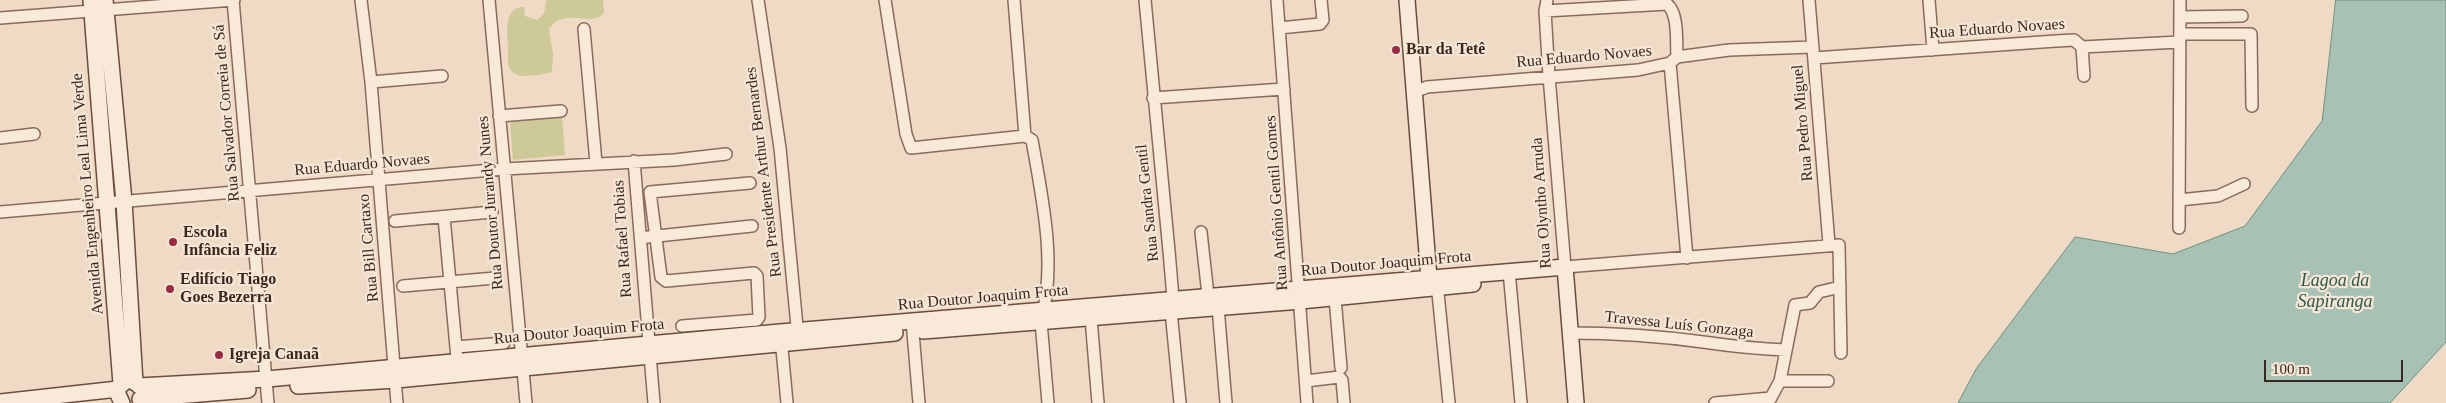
<!DOCTYPE html>
<html>
<head>
<meta charset="utf-8">
<style>
  body { margin:0 }
  #map { position:relative; width:2446px; height:403px; overflow:hidden; background:#efdac5; font-family:Georgia,serif }
  canvas { display:block }
  .scale { position:absolute; left:2264px; top:360px; width:139px; height:22px; box-sizing:border-box; border:2px solid #3a261f; border-top:0; padding-left:6px; font-size:15px; line-height:18px; white-space:nowrap; color:#3a261f; -webkit-text-stroke:4px #f6e6d5; paint-order:stroke }
</style>
</head>
<body>
<div id="map">
<canvas width="2446" height="403"></canvas>
<div class="scale">100 m</div>
</div>
<script>
const ctx = document.querySelector('canvas').getContext('2d');
ctx.lineJoin = 'round';
function fill(path, color) {
  ctx.fillStyle = color;
  ctx.fill(path, 'evenodd');
}
function stroke(path, color, width, dash) {
  ctx.strokeStyle = color;
  ctx.lineWidth = width;
  ctx.lineCap = dash ? 'butt' : 'round';
  ctx.setLineDash(dash || []);
  ctx.stroke(path);
}
function drawText(font, color, halo, rows, align = 'center') {
  ctx.font = font + ' Georgia,serif';
  ctx.lineWidth = 4.5;
  ctx.setLineDash([]);
  ctx.textBaseline = 'middle';
  ctx.strokeStyle = halo;
  ctx.fillStyle = color;
  for (const [text, x, y, turn = 0] of rows) {
    ctx.save();
    ctx.translate(x, y);
    ctx.rotate((+turn || 0) * Math.PI / 180);
    ctx.textAlign = isNaN(turn) ? turn : align;
    if (halo) ctx.strokeText(text, 0, 0);
    ctx.fillText(text, 0, 0);
    ctx.restore();
  }
}
const green = new Path2D(`
  M 546,0 L 603,0 L 604,13 C 593,28 564,6 549,29 L 553,54 L 552,71 L 549,73 C 539,74 523,79 514,73 C 505,67 509,53 508,44 C 507,30 504,7 524,7 L 525,16 L 537,20 L 544,14 Z
  M 562,117 L 565,155 L 513,160 L 510,121 Z`);
const water = new Path2D(`
  M 2336,0 L 2446,0 L 2446,342 L 2390,403 L 1958,403 L 1976,369 L 2075,237 L 2173,254 L 2245,226 L 2322,121 Z`);
const street = new Path2D(`
  M 233,0 L 268,403
  M 361,0 L 371,82 L 397,403
  M 489,0 L 526,403
  M 758,0 L 780,148 L 798,337
  M 885,0 L 906,134 L 911,148 L 1025,136
  M 1014,0 L 1025,136 L 1032,140 C 1042,198 1057,263 1041,322 L 1048,403
  M 1145,0 L 1169,251 L 1173,298 L 1171,311 L 1180,403
  M 1277,0 L 1307,403
  M 1547,0 L 1545,11 L 1549,76 L 1565,267 L 1839,245 L 1841,353
  M 1809,0 L 1829,244
  M 1929,0 L 1933,50
  M 1545,11 L 1667,4 C 1679,14 1676,42 1677,57
  M 2181,17 L 2242,16
  M 0,18 L 234,0
  M 1279,28 L 1320,24 L 1323,20 L 1321,0
  M 584,29 L 596,163
  M 2180,34 L 2251,34 L 2252,106
  M 2082,47 L 2084,76
  M 1814,58 L 2056,41 L 2074,40 L 2082,47 L 2179,42
  M 1670,63 L 1687,258
  M 371,82 L 442,76
  M 1414,92 L 1427,87 L 1638,70 L 1670,63 L 1677,57 L 1729,50 L 1813,47
  M 1153,98 L 1284,89
  M 499,116 L 561,111
  M 0,138 L 34,134
  M 634,161 L 654,403
  M 2179,200 L 2218,196 L 2244,184
  M 0,212 L 504,169 L 674,160 L 726,154
  M 444,217 L 458,369
  M 395,221 L 492,212
  M 2179,228 L 2180,0
  M 1201,232 L 1208,295
  M 648,237 L 752,226
  M 1509,271 L 1521,403
  M 403,286 L 495,278
  M 1433,288 L 1438,293 L 1449,403
  M 1335,298 L 1341,368
  M 1218,307 L 1226,403
  M 1091,318 L 1098,403
  M 912,321 L 919,403
  M 682,326 L 757,320 L 759,317 L 757,276 L 754,273 L 666,281 L 661,277 L 650,192 L 750,183
  M 1569,333 C 1613,333 1659,336 1703,342 C 1731,346 1757,349 1786,350
  M 781,338 L 787,403
  M 456,347 L 504,343
  M 1306,381 L 1339,377 L 1342,380 L 1344,403
  M 1780,381 L 1828,381
  M 1715,403 L 1771,398
  M 1768,403 L 1780,381 L 1795,305 L 1810,303 L 1819,292 L 1840,287`);
const secondary = new Path2D(`
  M 91,0 L 121,384
  M 105,0 L 124,201 L 135,383
  M 1407,0 L 1429,278 L 1432,286
  M 923,331 L 1301,301 L 1473,284
  M 139,386 L 267,379 L 780,332 L 1565,267 L 1576,403
  M 298,386 L 396,380 L 895,333
  M 140,399 L 248,390
  M 0,402 L 118,389
  M 122,403 L 117,392 L 120,386 L 125,382`);
const markers = [
  [1396,50,5,"#992a41"],
  [173,242,5,"#992a41"],
  [170,289,5,"#992a41"],
  [219,355,5,"#992a41"]
];
const streetNames = [
  ["Rua Eduardo Novaes",1997,29,-4],
  ["Rua Eduardo Novaes",1584,57,-5],
  ["Rua Salvador Correia de Sá",227,113,-95],
  ["Rua Pedro Miguel",1803,123,-95],
  ["Rua Eduardo Novaes",362,165,-5],
  ["Rua Presidente Arthur Bernardes",764,172,-97],
  ["Avenida Engenheiro Leal Lima Verde",88,194,-95],
  ["Rua Doutor Jurandy Nunes",491,203,-95],
  ["Rua Sandra Gentil",1148,203,-96],
  ["Rua Antônio Gentil Gomes",1277,203,-94],
  ["Rua Olyntho Arruda",1542,203,-94],
  ["Rua Rafael Tobias",623,239,-94],
  ["Rua Bill Cartaxo",369,248,-95],
  ["Rua Doutor Joaquim Frota",1386,264,-5],
  ["Rua Doutor Joaquim Frota",983,298,-5],
  ["Travessa Luís Gonzaga",1679,325,6],
  ["Rua Doutor Joaquim Frota",579,332,-5]
];
const poiNames = [
  ["Bar da Tetê",1406,50],
  ["Escola",183,233],
  ["Infância Feliz",183,251],
  ["Edifício Tiago",180,280],
  ["Goes Bezerra",180,298],
  ["Igreja Canaã",229,355]
];
const waterNames = [
  ["Lagoa da",2335,281],
  ["Sapiranga",2335,302]
];
fill(green, '#cdc998');
fill(water, '#a7c2b4');
stroke(water, '#6d9181', 1);
stroke(street, '#8a6a5b', 14);
stroke(secondary, '#6c4c3e', 18);
stroke(street, '#f9e9d8', 11);
stroke(secondary, '#f9e9d8', 15);
for (const [x, y, r, color] of markers) {
  const dot = new Path2D();
  dot.arc(x, y, r, 0, 2 * Math.PI);
  ctx.fillStyle = color;
  ctx.fill(dot);
  stroke(dot, '#f6e6d5', 2);
}
drawText('16px', '#3a261f', '#f6e6d5', streetNames);
drawText('bold 16px', '#3a261f', '#f6e6d5', poiNames, 'left');
drawText('italic 18px', '#2e5a4e', '#f6e6d5', waterNames);
</script>
</body>
</html>
